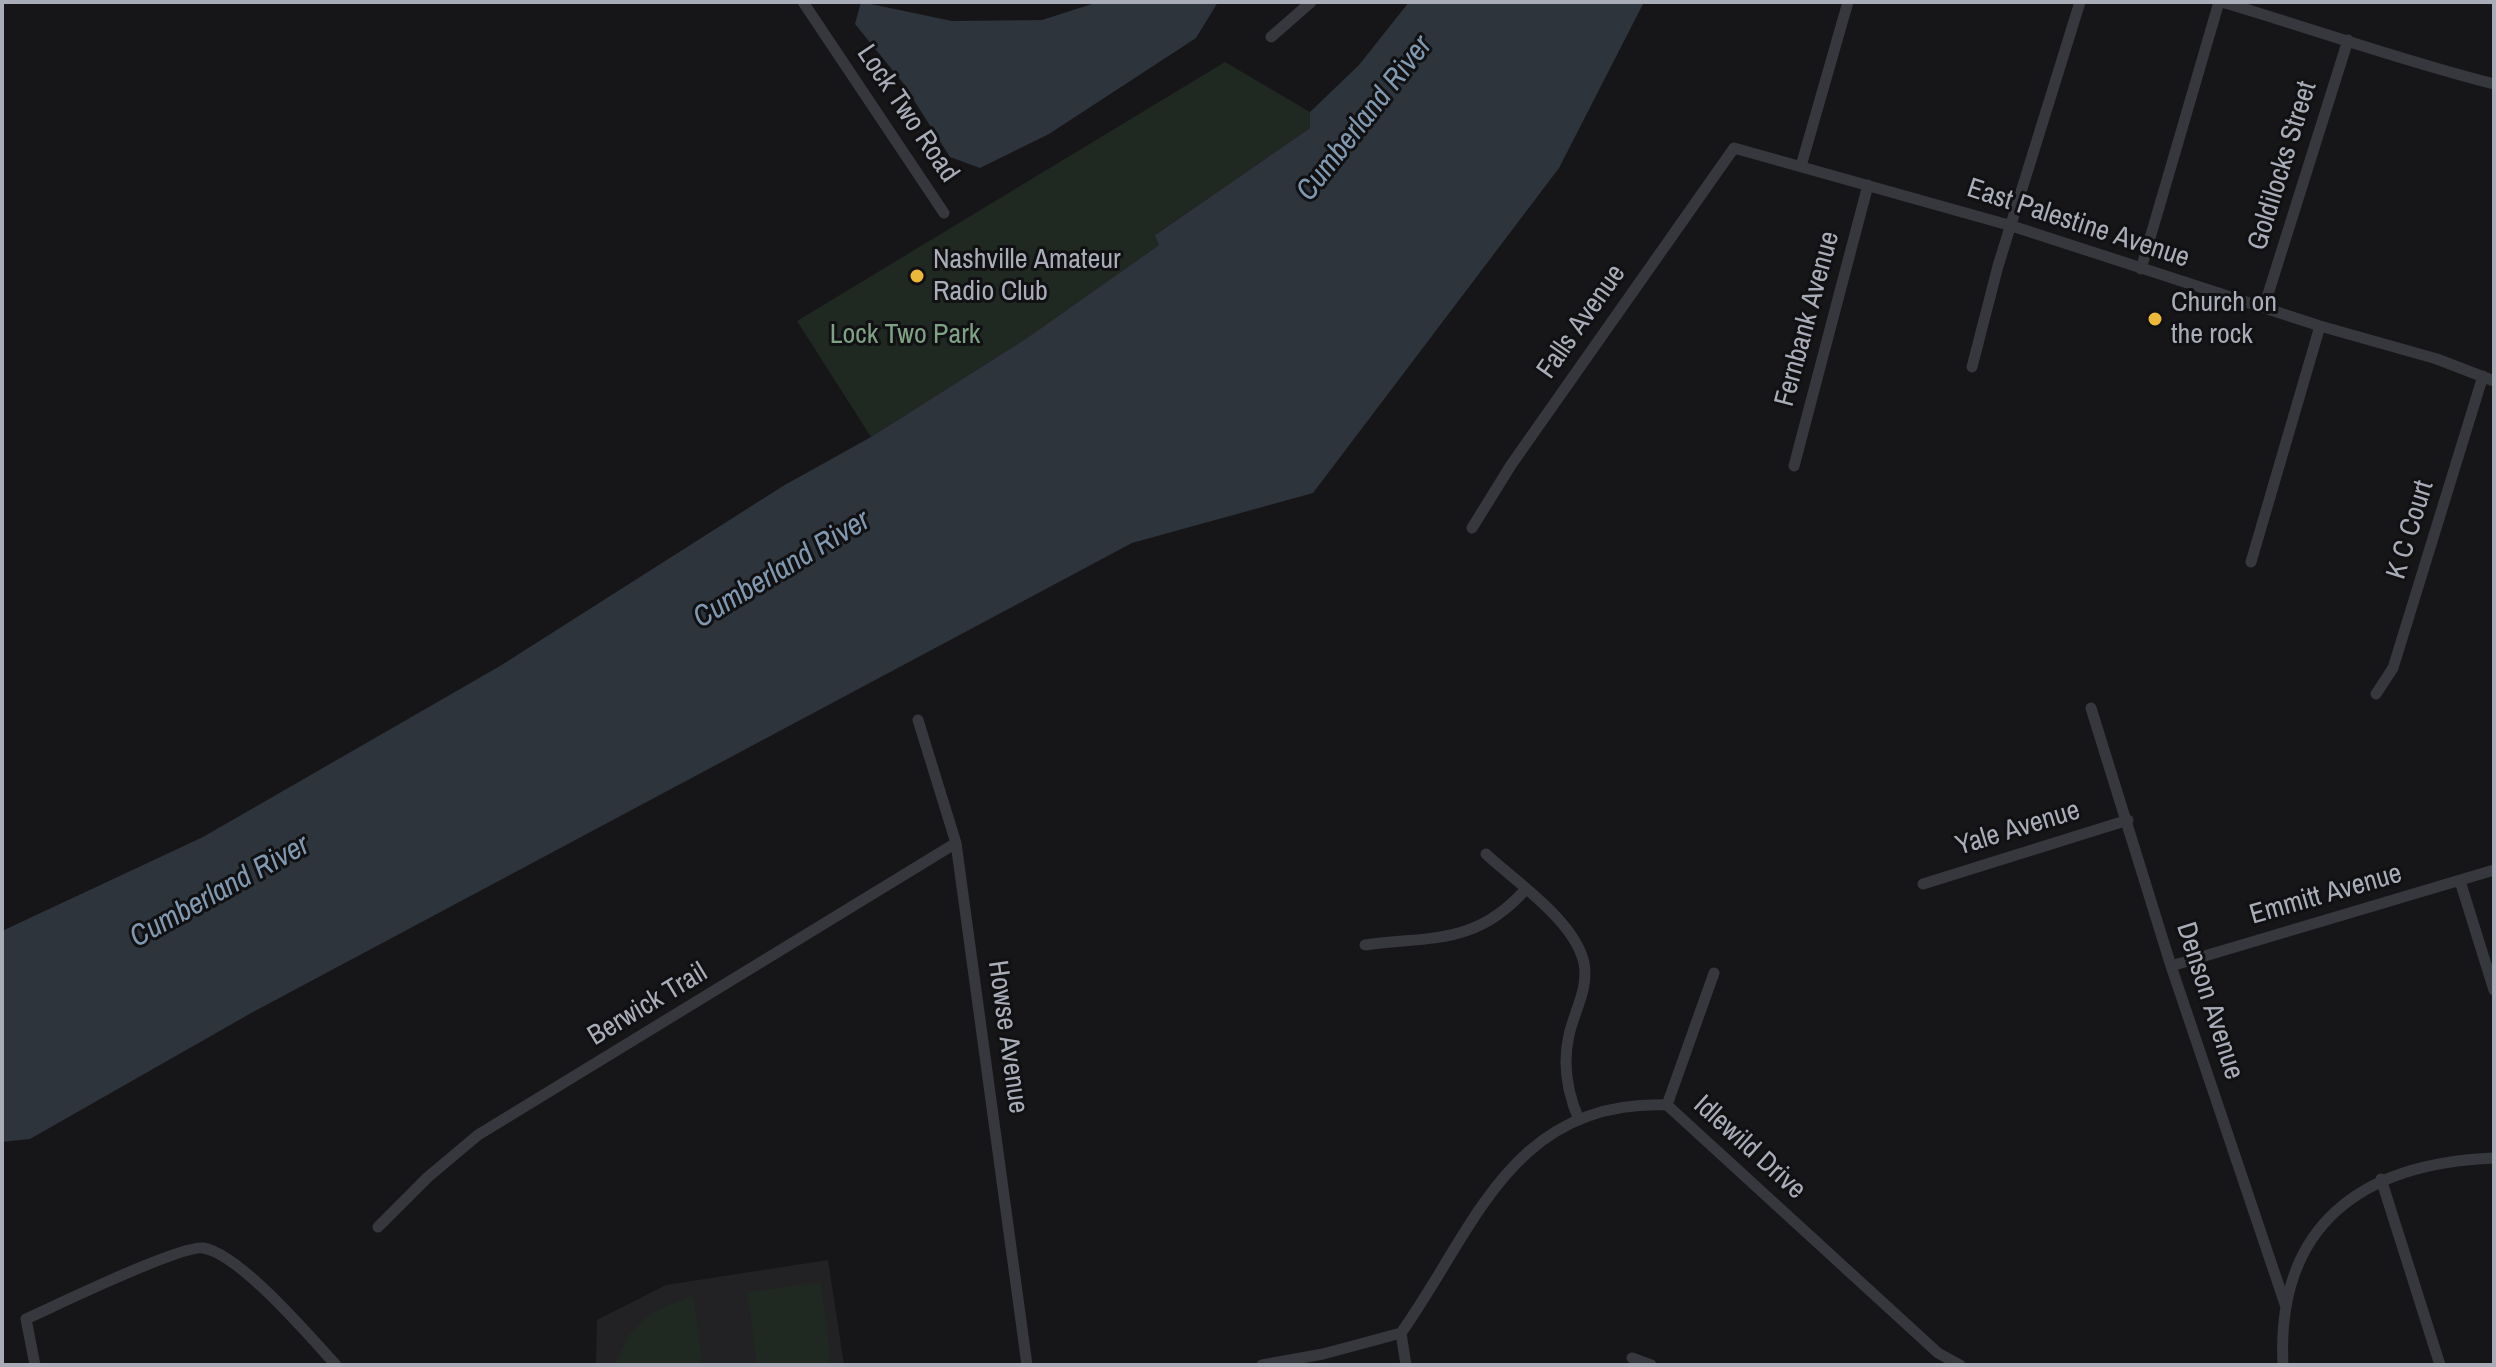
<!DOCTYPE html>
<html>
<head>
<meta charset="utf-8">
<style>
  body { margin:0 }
  #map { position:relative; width:2496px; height:1367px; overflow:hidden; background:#161618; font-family:"Archivo Narrow",sans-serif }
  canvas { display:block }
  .frame { position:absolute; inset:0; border:4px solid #a9adb8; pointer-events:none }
</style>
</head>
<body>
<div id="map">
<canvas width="2496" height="1367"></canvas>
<div class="frame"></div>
</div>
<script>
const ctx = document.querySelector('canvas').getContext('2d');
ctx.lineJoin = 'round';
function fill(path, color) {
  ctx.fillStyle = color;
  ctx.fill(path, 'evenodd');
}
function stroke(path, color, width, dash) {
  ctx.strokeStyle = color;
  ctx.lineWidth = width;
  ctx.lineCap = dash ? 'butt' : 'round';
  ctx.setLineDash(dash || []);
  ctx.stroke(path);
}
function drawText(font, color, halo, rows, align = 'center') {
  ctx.font = font + ' "Archivo Narrow",sans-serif';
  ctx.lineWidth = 6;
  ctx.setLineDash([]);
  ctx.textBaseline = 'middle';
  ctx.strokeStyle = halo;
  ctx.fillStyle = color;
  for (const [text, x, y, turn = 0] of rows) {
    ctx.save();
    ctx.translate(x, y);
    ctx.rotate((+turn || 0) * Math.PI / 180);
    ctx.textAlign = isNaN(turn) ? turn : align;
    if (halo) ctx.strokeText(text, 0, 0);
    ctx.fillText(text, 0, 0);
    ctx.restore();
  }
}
const built = new Path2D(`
  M 828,1260 L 844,1365 L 596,1365 L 597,1320 L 666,1285 Z`);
const green = new Path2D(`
  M 1225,62 L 1310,112 L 1310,128 L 1156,234 L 1159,245 L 1027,338 L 871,437 L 797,321 Z
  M 821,1282 L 831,1365 L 757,1365 L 747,1292 Z
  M 693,1296 L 703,1365 L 616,1365 C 630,1321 652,1310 693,1296 Z`);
const water = new Path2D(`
  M 861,2 L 952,21 L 1042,20 L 1098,2 L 1218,2 L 1196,38 L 1049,134 L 980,168 L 950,157 L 903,83 L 855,24 Z
  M 1409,2 L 1644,2 L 1559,168 L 1313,493 L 1132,543 L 253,1012 L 30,1139 L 2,1142 L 2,931 L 203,837 L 500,666 L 783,486 L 871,437 L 1027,338 L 1159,245 L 1155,235 L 1310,128 L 1310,112 L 1359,65 Z`);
const street = new Path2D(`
  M 803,2 L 944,213
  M 2222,2 C 2313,29 2402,61 2494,84
  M 1271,37 L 1311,2
  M 1801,166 L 1848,2
  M 2141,269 L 2219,2
  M 2264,307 L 2348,40
  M 1972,367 L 1998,266 L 2080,2
  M 1794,466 L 1868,185
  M 1472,528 L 1511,465 L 1734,148 L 2012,226 L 2320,326 L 2437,359 L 2494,381
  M 2251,562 L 2320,326
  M 2376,694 L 2393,668 L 2483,376
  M 2091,708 L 2171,966 L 2286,1307
  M 918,720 L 956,843 L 1027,1365
  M 1486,854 C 1516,882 1575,921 1584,963 C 1589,988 1574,1012 1569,1035 C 1562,1065 1567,1092 1579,1120
  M 2460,881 L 2494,990
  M 1923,884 L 2128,820
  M 1365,945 C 1432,936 1476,945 1525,890
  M 2171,966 L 2494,870
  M 1667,1105 L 1714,973
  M 2381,1179 L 2440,1365
  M 378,1227 L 428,1177 L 478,1135 L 956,843
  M 1401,1333 C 1476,1227 1511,1100 1667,1105 L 1938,1353 L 1960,1365
  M 1401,1333 L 1406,1365
  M 1632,1358 L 1651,1365
  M 35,1365 L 26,1319 C 55,1306 180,1245 203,1248 C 239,1253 310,1337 336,1365
  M 1262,1365 L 1323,1354 L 1401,1333
  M 2283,1365 C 2276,1224 2363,1163 2494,1158`);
const markers = [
  [917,276,8,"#ecb83a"],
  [2155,319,8,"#ecb83a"]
];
const streetNames = [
  ["Lock Two Road",907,114,56],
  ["Goldilocks Street",2283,166,-73],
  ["East Palestine Avenue",2078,224,18],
  ["Fernbank Avenue",1808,319,-75],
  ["Falls Avenue",1582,322,-55],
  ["K C Court",2411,530,-73],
  ["Yale Avenue",2018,829,-17],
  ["Emmitt Avenue",2326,895,-16],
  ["Denson Avenue",2209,1001,72],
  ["Berwick Trail",648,1005,-31],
  ["Howse Avenue",1007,1037,82],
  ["Idlewild Drive",1749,1148,42]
];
const poiNames = [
  ["Nashville Amateur",933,260],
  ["Radio Club",933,292],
  ["Church on",2171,303],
  ["the rock",2171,335]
];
const parkNames = [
  ["Lock Two Park",905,335]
];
const waterNames = [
  ["Cumberland River",1365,119,-52],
  ["Cumberland River",782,570,-31],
  ["Cumberland River",220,892,-29]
];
fill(built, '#222225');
fill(green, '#202822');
fill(water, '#2d343c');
stroke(street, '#37383d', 11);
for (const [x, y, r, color] of markers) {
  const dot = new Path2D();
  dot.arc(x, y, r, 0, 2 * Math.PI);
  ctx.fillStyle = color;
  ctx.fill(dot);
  stroke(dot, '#111113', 3);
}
drawText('28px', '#a9adb8', '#111113', streetNames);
drawText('28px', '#a9adb8', '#111113', poiNames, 'left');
drawText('28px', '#80a284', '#111113', parkNames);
drawText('italic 30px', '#8198b1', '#111113', waterNames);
</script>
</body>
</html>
